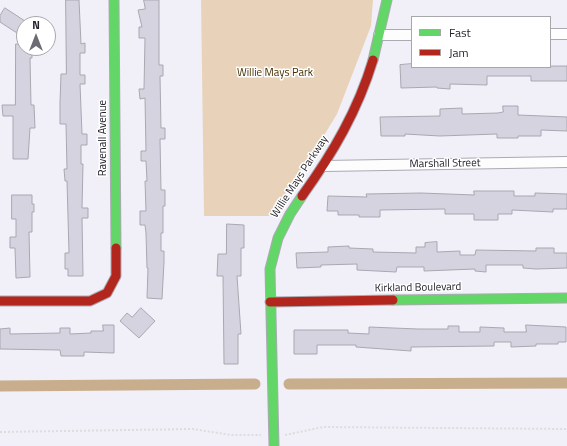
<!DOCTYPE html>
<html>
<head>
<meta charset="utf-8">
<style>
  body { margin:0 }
  #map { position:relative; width:567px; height:446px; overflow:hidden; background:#f1f0f8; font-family:"Titillium Web",sans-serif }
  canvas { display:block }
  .legend { position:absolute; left:411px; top:16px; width:140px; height:52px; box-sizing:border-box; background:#fff; border:1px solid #a8a7ab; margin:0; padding:5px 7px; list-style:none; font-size:12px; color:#25232c }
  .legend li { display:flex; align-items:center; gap:8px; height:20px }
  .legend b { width:20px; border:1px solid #a8a7ab }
  .north { position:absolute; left:16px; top:16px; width:40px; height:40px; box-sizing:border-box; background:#fff; border:1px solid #a8a7ab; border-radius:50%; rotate:0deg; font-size:11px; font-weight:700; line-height:16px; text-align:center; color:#25232c }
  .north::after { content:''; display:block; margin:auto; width:14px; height:18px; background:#6c6b73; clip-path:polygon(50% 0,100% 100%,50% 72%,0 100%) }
</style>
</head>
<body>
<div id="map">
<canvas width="567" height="446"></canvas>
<ul class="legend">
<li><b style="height:5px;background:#63d668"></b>Fast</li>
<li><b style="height:5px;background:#b3261e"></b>Jam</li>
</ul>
<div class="north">N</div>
</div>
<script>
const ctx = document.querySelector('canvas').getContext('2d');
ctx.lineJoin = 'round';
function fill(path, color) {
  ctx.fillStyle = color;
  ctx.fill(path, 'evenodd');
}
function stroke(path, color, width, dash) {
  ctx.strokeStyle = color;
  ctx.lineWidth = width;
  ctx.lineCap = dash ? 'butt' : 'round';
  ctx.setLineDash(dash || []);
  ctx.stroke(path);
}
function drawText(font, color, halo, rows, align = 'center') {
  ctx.font = font + ' "Titillium Web",sans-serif';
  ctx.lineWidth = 3;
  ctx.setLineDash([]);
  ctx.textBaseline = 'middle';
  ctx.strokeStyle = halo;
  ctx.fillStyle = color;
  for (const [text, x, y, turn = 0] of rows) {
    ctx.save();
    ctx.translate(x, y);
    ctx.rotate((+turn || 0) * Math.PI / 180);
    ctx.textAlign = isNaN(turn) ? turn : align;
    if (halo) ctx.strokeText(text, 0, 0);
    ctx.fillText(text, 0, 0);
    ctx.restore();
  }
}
const green = new Path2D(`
  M 201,0 L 373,0 L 371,26 L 337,114 L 312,155 L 290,185 L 273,216 L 204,216 Z`);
const canal = new Path2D(`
  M 289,384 L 567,383
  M 0,386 L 255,384`);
const building = new Path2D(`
  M 66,0 L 79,0 L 81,44 L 85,43 L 85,53 L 80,53 L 80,75 L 85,75 L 85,84 L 80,84 L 82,134 L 87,134 L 87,145 L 81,145 L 81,164 L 83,164 L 82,208 L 88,208 L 88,218 L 82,218 L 83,276 L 68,276 L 68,269 L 65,269 L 65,253 L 69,253 L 67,181 L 65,181 L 64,169 L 67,169 L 66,124 L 60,124 L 60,103 L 61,74 L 66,74 Z
  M 144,0 L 159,0 L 159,65 L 163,65 L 163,76 L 160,76 L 161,128 L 165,128 L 165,139 L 160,139 L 161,190 L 165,190 L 165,206 L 163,206 L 163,233 L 161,233 L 161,251 L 164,251 L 164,262 L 162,299 L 147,298 L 148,268 L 147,268 L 146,233 L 145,225 L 140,225 L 140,211 L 146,211 L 145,181 L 147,181 L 146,161 L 141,161 L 141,151 L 146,151 L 145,98 L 140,99 L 139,89 L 144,89 L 145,38 L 139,38 L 139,27 L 142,27 L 138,10 L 145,9 Z
  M 5,8 L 25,21 L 17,33 L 0,22 L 0,16 Z
  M 16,44 L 24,44 L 24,48 L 32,48 L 32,58 L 30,58 L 31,105 L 34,105 L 35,128 L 30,128 L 28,159 L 13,159 L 13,116 L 3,116 L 2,105 L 15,105 Z
  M 412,64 L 412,67 L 567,66 L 567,81 L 531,81 L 531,76 L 487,76 L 487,85 L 450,84 L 450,89 L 437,88 L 437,87 L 401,88 L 400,65 Z
  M 503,106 L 518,106 L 518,115 L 567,117 L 567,131 L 541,130 L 541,136 L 518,136 L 518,138 L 497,138 L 497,134 L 440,136 L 405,134 L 405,136 L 381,136 L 380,117 L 440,116 L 440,109 L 462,108 L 462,114 L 498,113 L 503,112 Z
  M 474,191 L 514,191 L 514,196 L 535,196 L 535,193 L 567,194 L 567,209 L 553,209 L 553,212 L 512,210 L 512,214 L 498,214 L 498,220 L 474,220 L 474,214 L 445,214 L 445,209 L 380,210 L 380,217 L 359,217 L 359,215 L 338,215 L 338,211 L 327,211 L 328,196 L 367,197 L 366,194 L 421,193 L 474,195 Z
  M 12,195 L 32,195 L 32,204 L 34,204 L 34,212 L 32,212 L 32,232 L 29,232 L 30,277 L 16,278 L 15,248 L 10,248 L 10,237 L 16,237 L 16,219 L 12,219 Z
  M 227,224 L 244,225 L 244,248 L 241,248 L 241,276 L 237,276 L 241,334 L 238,334 L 238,364 L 224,364 L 223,276 L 217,276 L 218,254 L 226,254 Z
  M 437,242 L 437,252 L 460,251 L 460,255 L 475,255 L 476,250 L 536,251 L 536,248 L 554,248 L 554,253 L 567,253 L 567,268 L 536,269 L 523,268 L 523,265 L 486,265 L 486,272 L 475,271 L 475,269 L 424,271 L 424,267 L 397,267 L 396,272 L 357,270 L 357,264 L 321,265 L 321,267 L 297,268 L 296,253 L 328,252 L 328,247 L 349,246 L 349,248 L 373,249 L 373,252 L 416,253 L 416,247 L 425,247 L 425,243 Z
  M 141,308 L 155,321 L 139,338 L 120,321 L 127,313 L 132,317 Z
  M 103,325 L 114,325 L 114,353 L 84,352 L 84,356 L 61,356 L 60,350 L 0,349 L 0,329 L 10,328 L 10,334 L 60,333 L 60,328 L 70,328 L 70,334 L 91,333 L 91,331 L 103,331 Z
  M 526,325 L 566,327 L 566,342 L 558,342 L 558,344 L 536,344 L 536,346 L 511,347 L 511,342 L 494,342 L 494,346 L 411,347 L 411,351 L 356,347 L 356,345 L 317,345 L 317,354 L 294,354 L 294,330 L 348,330 L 348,333 L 369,334 L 369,327 L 418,329 L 448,329 L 448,326 L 459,326 L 459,332 L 480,332 L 480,327 L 504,328 L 504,332 L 526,332 Z`);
const path = new Path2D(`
  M 0,432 L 193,429 L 231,435 L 261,435
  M 285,435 L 323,427 L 567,429`);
const street = new Path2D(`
  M 550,34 L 567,34
  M 379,35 L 412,35
  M 324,166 L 567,162`);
const fast = new Path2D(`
  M 114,0 L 116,248
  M 373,60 L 387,0
  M 393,300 L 567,298
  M 274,446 L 270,269 L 278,238 L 290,214 L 302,196`);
const jam = new Path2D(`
  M 302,196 C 333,153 358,110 373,60
  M 0,301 L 90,301 L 107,293 L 116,276 L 116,248
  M 270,302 L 393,300`);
const parkNames = [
  ["Willie Mays Park",275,73]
];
const streetNames = [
  ["Ravenall Avenue",103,138,-90],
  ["Marshall Street",445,164,-1],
  ["Willie Mays Parkway",300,177,-57],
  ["Kirkland Boulevard",418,288,-1]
];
fill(green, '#e8d3ba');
stroke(canal, '#c8ae8c', 11);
fill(building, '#d6d3e1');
stroke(building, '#a9a7af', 1);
stroke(street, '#abaab2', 12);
stroke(fast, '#abaab2', 11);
stroke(jam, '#abaab2', 11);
stroke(path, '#dddcde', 2, [2, 2]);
stroke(street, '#fdfdfe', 10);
stroke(fast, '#63d668', 9);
stroke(jam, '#b3261e', 9);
drawText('11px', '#472e01', '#fff', parkNames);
drawText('11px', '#25232c', '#fff', streetNames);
</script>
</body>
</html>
